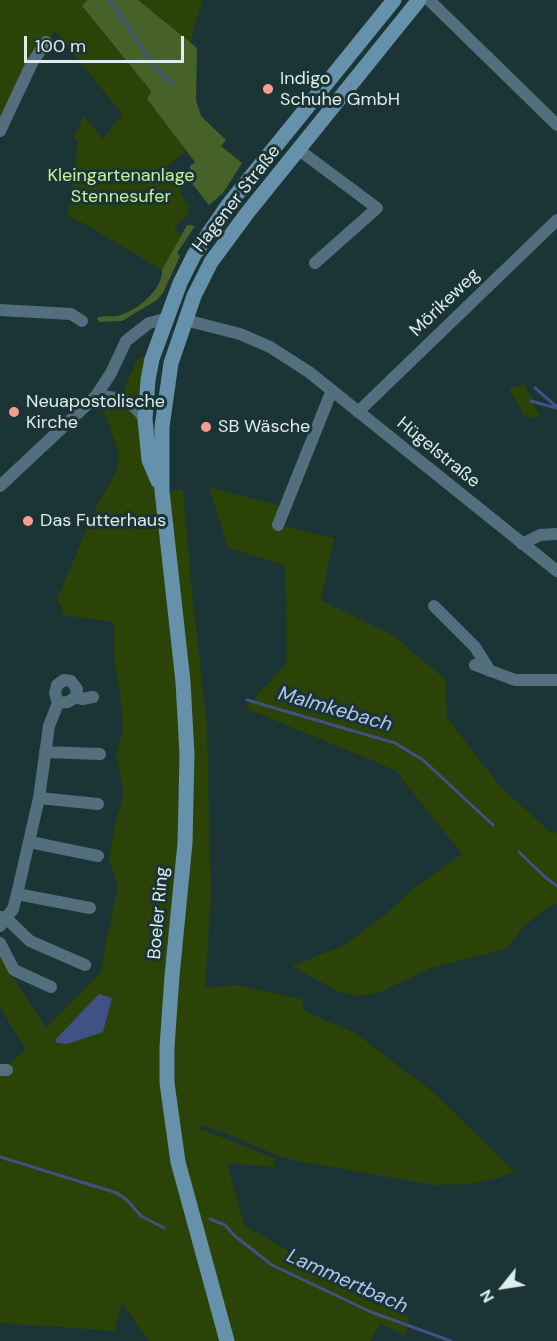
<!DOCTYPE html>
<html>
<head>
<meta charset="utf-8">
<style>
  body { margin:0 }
  #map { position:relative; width:557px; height:1341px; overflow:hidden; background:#1b3435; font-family:"DM Sans",sans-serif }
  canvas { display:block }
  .north { position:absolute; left:473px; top:1257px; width:60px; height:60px; -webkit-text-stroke:4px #1b3435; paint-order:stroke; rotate:240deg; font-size:16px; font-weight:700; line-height:24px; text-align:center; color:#deeced }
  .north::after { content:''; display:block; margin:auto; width:21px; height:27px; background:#deeced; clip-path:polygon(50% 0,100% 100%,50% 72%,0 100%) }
  .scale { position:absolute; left:24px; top:36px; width:160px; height:27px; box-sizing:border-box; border:3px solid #deeced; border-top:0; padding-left:8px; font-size:18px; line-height:21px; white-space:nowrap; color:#deeced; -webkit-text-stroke:4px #1b3435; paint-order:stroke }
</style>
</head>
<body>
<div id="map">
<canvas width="557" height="1341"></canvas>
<div class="north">N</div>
<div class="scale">100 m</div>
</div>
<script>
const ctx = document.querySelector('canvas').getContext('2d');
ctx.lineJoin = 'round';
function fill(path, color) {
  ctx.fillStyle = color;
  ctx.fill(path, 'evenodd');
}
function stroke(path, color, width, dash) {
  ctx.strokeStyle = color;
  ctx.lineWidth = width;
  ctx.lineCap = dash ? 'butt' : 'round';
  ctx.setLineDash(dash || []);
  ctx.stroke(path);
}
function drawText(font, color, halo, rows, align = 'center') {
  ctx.font = font + ' "DM Sans",sans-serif';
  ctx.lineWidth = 6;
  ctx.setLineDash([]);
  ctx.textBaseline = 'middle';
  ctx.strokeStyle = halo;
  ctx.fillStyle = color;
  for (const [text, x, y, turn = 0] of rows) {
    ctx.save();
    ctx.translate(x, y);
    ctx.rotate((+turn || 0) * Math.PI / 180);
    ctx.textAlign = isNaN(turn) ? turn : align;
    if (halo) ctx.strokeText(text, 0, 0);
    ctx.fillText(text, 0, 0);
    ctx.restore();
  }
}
const green = new Path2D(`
  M 0,0 L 87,0 L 82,7 L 151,91 L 147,99 L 187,151 L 167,166 L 182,191 L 180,193 L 189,207 L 187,215 L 174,227 L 181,236 L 162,270 L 87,225 L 67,216 L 78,142 L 74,137 L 84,116 L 103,139 L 122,114 L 55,31 L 46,42 L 0,131 Z
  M 138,0 L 202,0 L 190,44 Z
  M 141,357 L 146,357 L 138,401 L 122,394 L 138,358 Z
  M 525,384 L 540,416 L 526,418 L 509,389 Z
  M 100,399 L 135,406 L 162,491 L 183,490 L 192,592 L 207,728 L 211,897 L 205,988 L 237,985 L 301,999 L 305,1011 L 355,1033 L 433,1092 L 515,1172 L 495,1179 L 467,1184 L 434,1185 L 292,1160 C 260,1151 231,1132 200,1125 L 200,1129 L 274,1158 L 275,1167 L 227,1163 L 244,1225 L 292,1253 L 347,1290 L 371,1302 L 409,1316 L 406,1336 L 380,1323 L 370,1341 L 149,1341 L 122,1303 L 114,1331 L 0,1323 L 0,1075 C 11,1059 20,1056 32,1043 L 25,1049 L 0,1007 L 0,948 L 9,971 L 46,1028 L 100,973 L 118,885 L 109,861 L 115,824 L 123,797 L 123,787 L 116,756 L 122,733 L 123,718 L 114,655 L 114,622 L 61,615 L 62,609 L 57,599 L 98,503 L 117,471 L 119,455 Z
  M 209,487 L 284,507 L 278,525 L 334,538 L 321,600 L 394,636 L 446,680 L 447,718 L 501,787 L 549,831 L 557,833 L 557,904 L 552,905 L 524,926 L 506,949 L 434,967 L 378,993 L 358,996 L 337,991 L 292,966 L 342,946 L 379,920 L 418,885 L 462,854 L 395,770 L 245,708 L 287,663 L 285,565 L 228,548 Z`);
const forest = new Path2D(`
  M 87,0 L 138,0 L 197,48 L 196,100 L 201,116 L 226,140 L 221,146 L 242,163 L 223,193 L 209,205 L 190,181 L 190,166 L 195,162 L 147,99 L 151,91 L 82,6 Z
  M 187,225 L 195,226 L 177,253 L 180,256 L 163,293 L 157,300 L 122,321 L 99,322 L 97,318 C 104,315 109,317 116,316 C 135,313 163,290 162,270 Z`);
const water = new Path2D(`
  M 99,994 L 112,998 L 103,1032 L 67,1044 L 57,1043 L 55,1040 Z`);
const stream = new Path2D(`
  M 110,0 L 157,70 L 173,84
  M 535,388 L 557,407
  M 531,401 L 556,408
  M 247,700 L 395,743 L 423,760 L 493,825
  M 519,852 L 545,877 L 557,886
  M 0,1157 L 117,1193 L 127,1200 L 141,1216 L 164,1228
  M 210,1219 L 225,1225 L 235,1236 L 272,1265 L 371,1312 L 451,1341`);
const minor = new Path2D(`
  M 429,0 L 557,125
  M 0,131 L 32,63 L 46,42
  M 299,150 L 377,208 L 315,263
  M 0,310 L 71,314 L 82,321
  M 185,320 L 240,334 L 270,347 L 309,372 L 557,571
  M 96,396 C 121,397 130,399 145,419
  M 358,412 L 557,220
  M 0,486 L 96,396 L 111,373 L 126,341 L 149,323 L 165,319
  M 278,525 L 332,390
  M 522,544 L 540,535 L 557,534
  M 434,606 L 475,647 L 490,671
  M 475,665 L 515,680 L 557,680
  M 76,697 L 77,689 L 71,681 L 64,680 L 57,685 L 55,693 L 58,703 L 68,702 L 76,697 L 82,699 L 93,697
  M 45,752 L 100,754
  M 39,798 L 98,804
  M 30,842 L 98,856
  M 17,894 L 90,908
  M 0,917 L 6,918 L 30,941 L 85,965
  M 0,926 L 13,909 L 17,894 L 39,798 L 49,726 L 58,703
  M 0,943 L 14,970 L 51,987
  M 0,1070 L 7,1070`);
const secondary = new Path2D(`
  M 158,481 L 149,460 L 145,419 L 148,380 L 152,359 L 180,283 L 194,255 L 228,205 L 394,0
  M 227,1341 L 178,1162 L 167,1083 L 167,1047 L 172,976 L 185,843 L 187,754 L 183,682 L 162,491 L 162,427 L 171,363 L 194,296 L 211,262 L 248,212 L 419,0`);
const markers = [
  [268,89,6,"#f59c93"],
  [14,412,6,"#f59c93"],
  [206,427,6,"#f59c93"],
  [28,521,6,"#f59c93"]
];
const poiNames = [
  ["Indigo",280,79],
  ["Schuhe GmbH",280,100],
  ["Neuapostolische",26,402],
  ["Kirche",26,423],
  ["SB Wäsche",218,427],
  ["Das Futterhaus",40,521]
];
const parkNames = [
  ["Kleingartenanlage",121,176],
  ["Stennesufer",121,197]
];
const streetNames = [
  ["Hagener Straße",237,199,-52],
  ["Mörikeweg",445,303,-44],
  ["Hügelstraße",438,453,39],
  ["Boeler Ring",159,913,-85]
];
const waterNames = [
  ["Malmkebach",335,710,16],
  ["Lammertbach",347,1282,24]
];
fill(green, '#2b4307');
fill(forest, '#476229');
fill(water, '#3f5185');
stroke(stream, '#3f5185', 3);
stroke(minor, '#536e7d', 12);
stroke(secondary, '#6591aa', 15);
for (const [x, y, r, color] of markers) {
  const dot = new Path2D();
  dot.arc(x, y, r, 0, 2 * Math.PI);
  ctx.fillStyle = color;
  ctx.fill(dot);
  stroke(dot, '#1b3435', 2);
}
drawText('18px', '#deeced', '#1b3435', poiNames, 'left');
drawText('18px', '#c6f19c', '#1b3435', parkNames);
drawText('18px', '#deeced', '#1b3435', streetNames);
drawText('italic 20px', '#b2c5f5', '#1b3435', waterNames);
</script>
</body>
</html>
